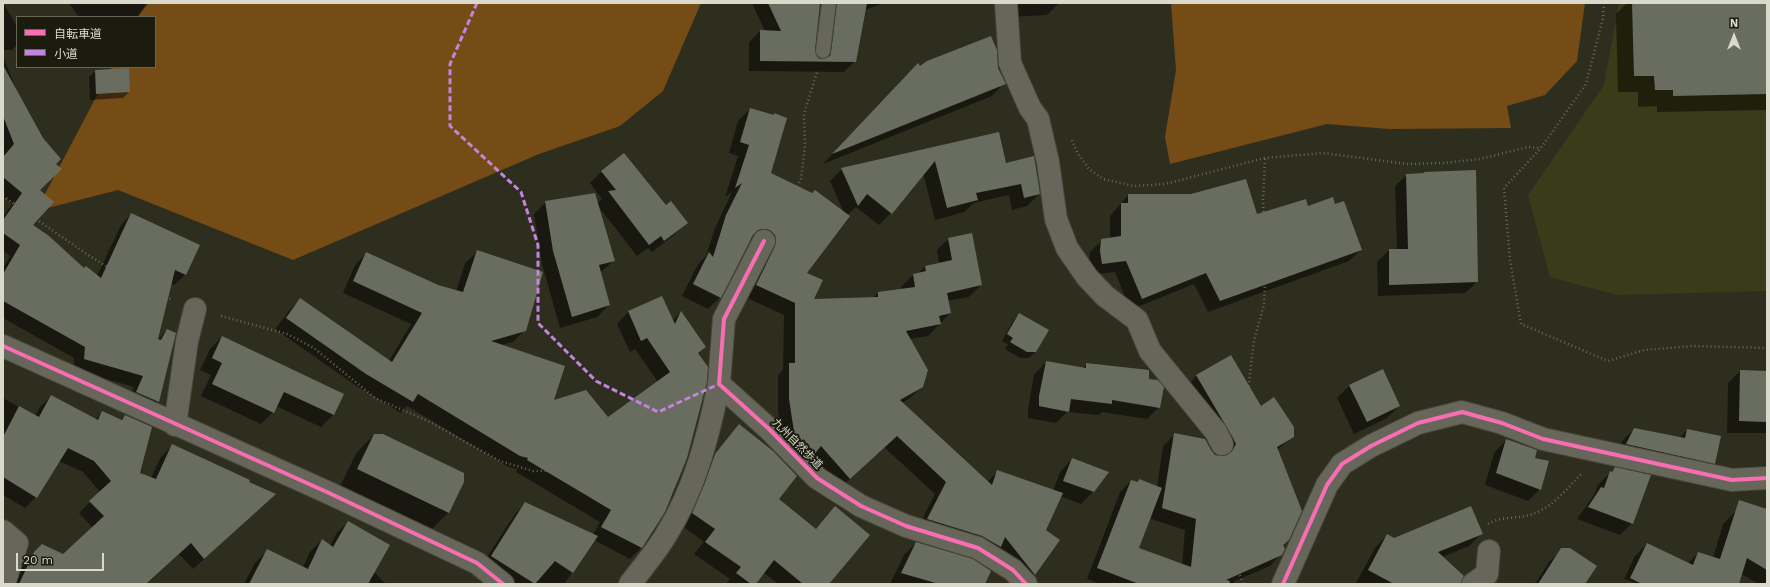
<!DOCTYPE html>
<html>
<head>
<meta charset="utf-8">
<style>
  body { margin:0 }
  #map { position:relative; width:1770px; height:587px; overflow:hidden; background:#2e2e1e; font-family:"Work Sans","Noto Sans JP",sans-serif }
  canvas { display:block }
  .frame { position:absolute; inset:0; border:4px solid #d9dac9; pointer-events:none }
  .legend { position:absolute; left:16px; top:16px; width:140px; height:52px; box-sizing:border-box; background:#1b1b0e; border:1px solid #676759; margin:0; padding:5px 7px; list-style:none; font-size:12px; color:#d9dac9 }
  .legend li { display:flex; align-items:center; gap:8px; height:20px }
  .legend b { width:20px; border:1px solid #676759 }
  .north { position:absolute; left:1714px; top:16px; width:40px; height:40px; -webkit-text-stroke:3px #1b1b0e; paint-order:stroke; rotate:0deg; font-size:11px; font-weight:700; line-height:16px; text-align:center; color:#d9dac9 }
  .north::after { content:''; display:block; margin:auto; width:14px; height:18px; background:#d9dac9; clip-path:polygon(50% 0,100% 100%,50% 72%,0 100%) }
  .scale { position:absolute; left:16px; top:553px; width:88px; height:18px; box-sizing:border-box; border:2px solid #d9dac9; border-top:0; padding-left:5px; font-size:12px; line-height:14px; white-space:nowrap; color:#d9dac9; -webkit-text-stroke:3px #1b1b0e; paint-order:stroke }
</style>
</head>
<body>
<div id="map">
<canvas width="1770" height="587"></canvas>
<div class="frame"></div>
<ul class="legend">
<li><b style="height:5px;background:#f96db3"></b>自転車道</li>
<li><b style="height:5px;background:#c483df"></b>小道</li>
</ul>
<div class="north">N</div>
<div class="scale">20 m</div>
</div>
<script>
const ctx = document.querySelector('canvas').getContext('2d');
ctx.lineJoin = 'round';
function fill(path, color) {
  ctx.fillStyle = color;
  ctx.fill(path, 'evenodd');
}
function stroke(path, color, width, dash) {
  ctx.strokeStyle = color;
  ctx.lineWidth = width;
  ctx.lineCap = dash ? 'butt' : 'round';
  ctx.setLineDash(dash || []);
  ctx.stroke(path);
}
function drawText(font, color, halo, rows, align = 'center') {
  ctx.font = font + ' "Work Sans","Noto Sans JP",sans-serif';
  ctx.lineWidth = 4;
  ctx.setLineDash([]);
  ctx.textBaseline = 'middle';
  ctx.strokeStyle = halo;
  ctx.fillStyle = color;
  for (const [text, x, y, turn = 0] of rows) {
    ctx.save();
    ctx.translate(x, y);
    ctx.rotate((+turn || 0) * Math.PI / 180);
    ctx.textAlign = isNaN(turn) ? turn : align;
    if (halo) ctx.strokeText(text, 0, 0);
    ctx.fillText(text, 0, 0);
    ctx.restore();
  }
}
const built = new Path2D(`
  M 1619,3 L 1767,3 L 1767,291 L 1617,295 L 1550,277 L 1528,195 L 1604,85 Z`);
const green = new Path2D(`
  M 146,3 L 701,3 L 663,91 L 620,126 L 539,154 L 293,260 L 118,190 L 36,211 L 112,67 L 155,67 L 155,17 L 138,17 Z
  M 1171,3 L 1585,3 L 1577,61 L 1545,95 L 1507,106 L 1511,128 L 1389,129 L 1327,124 L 1170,164 L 1165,137 L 1176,70 Z`);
const shadow = new Path2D(`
  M 3,3 L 17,26 L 17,45 L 12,50 L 3,50 Z
  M 69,3 L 149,3 L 137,17 L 79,17 Z
  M 752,3 L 883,3 L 865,10 L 855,61 L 844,72 L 749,71 L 749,42 L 760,31 L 765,31 ZM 819,5 L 824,7 L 827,15 L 821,60 L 817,58 L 814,50 Z
  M 1004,3 L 1059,3 L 1047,15 L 1007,17 Z
  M 1627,3 L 1767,3 L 1767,110 L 1657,112 L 1657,106 L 1638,107 L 1638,92 L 1618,92 L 1616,14 Z
  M 3,57 L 19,96 L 55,164 L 39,190 L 31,225 L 84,270 L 97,276 L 121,225 L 131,214 L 199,245 L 185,275 L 174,285 L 171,284 L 157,341 L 167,330 L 175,333 L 158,402 L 147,412 L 126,403 L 134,387 L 74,370 L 74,358 L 3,318 L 3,268 L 10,256 L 3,251 L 3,217 L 12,204 L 3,196 Z
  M 920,67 L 998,68 L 1004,83 L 992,96 L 823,164 L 906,76 Z
  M 95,71 L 129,92 L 123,98 L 90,100 L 89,77 Z
  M 750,109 L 770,173 L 844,213 L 830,181 L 842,169 L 998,133 L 1005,164 L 1039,194 L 1027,206 L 1012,210 L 1009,195 L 974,203 L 964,212 L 935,220 L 923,173 L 891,213 L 879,225 L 856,207 L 847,215 L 806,273 L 813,300 L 873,298 L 878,293 L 902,290 L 901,287 L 913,275 L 918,274 L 925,266 L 939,263 L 937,250 L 948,239 L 981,285 L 969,297 L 947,301 L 950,313 L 928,336 L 909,339 L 922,386 L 910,398 L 902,403 L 987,482 L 997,472 L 1053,491 L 1060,472 L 1072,459 L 1107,472 L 1093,492 L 1081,504 L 1060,496 L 1044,530 L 1035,574 L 1025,584 L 996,551 L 916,531 L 935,494 L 884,447 L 838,490 L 784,450 L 778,411 L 778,375 L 783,370 L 784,315 L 745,297 L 758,241 L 749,240 L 720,297 L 708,309 L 682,296 L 698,264 L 706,256 L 715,228 L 732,192 L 725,197 L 738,156 L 729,153 L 738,121 Z
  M 602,171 L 686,223 L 674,235 L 652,252 L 648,248 L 637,256 L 598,206 L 614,260 L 600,273 L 609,305 L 597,317 L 560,328 L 542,264 L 534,214 L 546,202 L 597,203 L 602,199 L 590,183 Z
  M 1424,173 L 1477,282 L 1465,293 L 1378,296 L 1377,262 L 1389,250 L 1397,250 L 1395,186 L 1407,175 L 1422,174 Z
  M 1128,195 L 1256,215 L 1307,207 L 1335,205 L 1361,250 L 1349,261 L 1208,312 L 1194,284 L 1130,310 L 1115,272 L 1090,275 L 1089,263 L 1090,252 L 1102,240 L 1110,239 L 1110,216 Z
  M 477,252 L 525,330 L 513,342 L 501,345 L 552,401 L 608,418 L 658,382 L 635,349 L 630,352 L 617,324 L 628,312 L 661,297 L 672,321 L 681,312 L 705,347 L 698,354 L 706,382 L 697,420 L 686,458 L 673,494 L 654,528 L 641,548 L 630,559 L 594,540 L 565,583 L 567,584 L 509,584 L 481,566 L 515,514 L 526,503 L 593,535 L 600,522 L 516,472 L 517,469 L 509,467 L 407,406 L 401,413 L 355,385 L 275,329 L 289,311 L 300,299 L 389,361 L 411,324 L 343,293 L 355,265 L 367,253 L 438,286 L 456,292 L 465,263 Z
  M 1019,314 L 1035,352 L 1029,358 L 1020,358 L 1005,349 L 1008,344 L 1002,341 L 1013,321 Z
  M 222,337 L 334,414 L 321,427 L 276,406 L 273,412 L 261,424 L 201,396 L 211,375 L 200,370 L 210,349 Z
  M 1046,362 L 1082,369 L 1087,364 L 1148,380 L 1159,407 L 1147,419 L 1102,412 L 1099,415 L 1067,412 L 1056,423 L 1028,418 L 1028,409 L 1034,375 Z
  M 1383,371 L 1399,406 L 1387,418 L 1354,434 L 1337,398 L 1349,386 Z
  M 1740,371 L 1767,372 L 1767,433 L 1727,433 L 1728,383 Z
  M 1196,376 L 1260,407 L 1293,436 L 1277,450 L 1281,554 L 1270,566 L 1235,581 L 1234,584 L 1099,584 L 1087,579 L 1120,492 L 1131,481 L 1137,483 L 1139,480 L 1157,487 L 1163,446 L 1174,435 L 1210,450 L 1215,455 L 1221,457 L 1225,456 L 1186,387 ZM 1152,512 L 1151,519 L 1185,530 L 1182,565 L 1137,548 Z
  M 51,396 L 95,420 L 103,412 L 120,420 L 125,416 L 139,473 L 151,478 L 161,457 L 173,445 L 247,483 L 275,494 L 193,569 L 179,554 L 147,584 L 14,584 L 23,565 L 34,553 L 63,555 L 93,528 L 79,513 L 100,492 L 83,472 L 59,461 L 36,497 L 25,508 L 3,495 L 3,398 L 35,416 L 40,407 Z
  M 740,426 L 778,499 L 815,530 L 835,508 L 827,584 L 778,584 L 763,572 L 755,584 L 726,584 L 730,579 L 694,554 L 704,542 L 681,525 L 703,467 Z
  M 1634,429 L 1679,438 L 1687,430 L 1714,463 L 1703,474 L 1615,455 L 1623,440 Z
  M 374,435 L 463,482 L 448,513 L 431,530 L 340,486 L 357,452 Z
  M 1506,440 L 1534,459 L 1540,489 L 1528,501 L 1485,485 L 1494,453 Z
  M 1615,468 L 1632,523 L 1620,535 L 1577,519 L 1594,495 L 1598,485 Z
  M 1735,512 L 1767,531 L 1767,584 L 1759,584 L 1741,574 L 1738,584 L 1639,584 L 1624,579 L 1635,556 L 1647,544 L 1687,564 L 1698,553 L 1713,558 L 1723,524 Z
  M 348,522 L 374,572 L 386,584 L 244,584 L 255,563 L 267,551 L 303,567 L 310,552 L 322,540 L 330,546 L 336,534 Z
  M 1481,534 L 1469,546 L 1442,557 L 1453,584 L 1359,584 L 1356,583 L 1375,548 L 1387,535 L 1394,539 Z
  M 916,543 L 984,584 L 890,584 L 904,555 Z
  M 1562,549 L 1583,584 L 1535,584 L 1549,562 Z`);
const building = new Path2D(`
  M 768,3 L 820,3 L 815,50 L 818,58 L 822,59 L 830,56 L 831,52 L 837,3 L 867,3 L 856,62 L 760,61 L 760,30 L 781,31 Z
  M 1632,3 L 1767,3 L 1767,94 L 1673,96 L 1673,90 L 1655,90 L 1654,76 L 1634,76 Z
  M 991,36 L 997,50 L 998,68 L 1006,84 L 832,154 L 918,63 L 920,66 L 927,61 Z
  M 3,65 L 43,138 L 61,159 L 56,164 L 62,169 L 40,190 L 54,202 L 33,225 L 49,236 L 84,268 L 86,266 L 101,278 L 131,213 L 200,245 L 186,275 L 175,270 L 158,339 L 161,340 L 167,329 L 176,333 L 159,402 L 136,392 L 143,376 L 84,359 L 85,347 L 3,301 L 3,274 L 20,245 L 3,233 L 3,220 L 22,193 L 3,177 L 3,157 L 14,144 L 3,116 Z
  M 129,68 L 130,92 L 96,94 L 95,70 Z
  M 750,108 L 774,115 L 774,113 L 787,118 L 771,173 L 812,193 L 815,190 L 850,216 L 807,273 L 823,280 L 814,299 L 878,297 L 878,292 L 915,287 L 913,274 L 926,271 L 925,266 L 952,260 L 948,238 L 972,233 L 982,285 L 947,293 L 951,313 L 939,316 L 941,324 L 906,331 L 928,370 L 923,387 L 900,400 L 992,485 L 997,470 L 1063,493 L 1046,530 L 1060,540 L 1035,575 L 1005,537 L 1001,547 L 982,536 L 927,519 L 946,482 L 897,436 L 850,479 L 821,446 L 813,456 L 795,438 L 789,399 L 789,363 L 795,363 L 795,303 L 756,285 L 775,246 L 776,241 L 775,235 L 770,230 L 763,229 L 758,230 L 753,235 L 721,298 L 693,284 L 709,252 L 713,257 L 726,215 L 742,183 L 735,188 L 749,145 L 740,142 Z
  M 999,132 L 1006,163 L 1034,156 L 1040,194 L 1024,198 L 1021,184 L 976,193 L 978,200 L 947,208 L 935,161 L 892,214 L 867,194 L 858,206 L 841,168 Z
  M 624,153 L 666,205 L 671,201 L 688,223 L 664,241 L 661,236 L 649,245 L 608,191 L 616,190 L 601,171 Z
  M 1476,170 L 1478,282 L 1389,285 L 1389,249 L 1408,249 L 1406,174 L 1424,173 L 1424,172 Z
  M 1246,179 L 1257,214 L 1306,199 L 1308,206 L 1333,197 L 1335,204 L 1344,201 L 1362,250 L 1220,301 L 1206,273 L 1142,299 L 1126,261 L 1102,264 L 1100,251 L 1101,239 L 1121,236 L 1121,203 L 1128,203 L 1128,194 L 1191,194 Z
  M 595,193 L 615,261 L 599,265 L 610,305 L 572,317 L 553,251 L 545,201 Z
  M 477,250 L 543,272 L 526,331 L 491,341 L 565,366 L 554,400 L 586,390 L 608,417 L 670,372 L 647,338 L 641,341 L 628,311 L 662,296 L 675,324 L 681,311 L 706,347 L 698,353 L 708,367 L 707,382 L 687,458 L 665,512 L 642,548 L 601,527 L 611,510 L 527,460 L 528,458 L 520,456 L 418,394 L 413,402 L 366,374 L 286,318 L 300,298 L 392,362 L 422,313 L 353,281 L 366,252 L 438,285 L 463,292 Z
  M 1019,313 L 1049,330 L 1036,352 L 1027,352 L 1010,342 L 1013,338 L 1007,334 Z
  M 222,336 L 344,394 L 334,415 L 284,392 L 274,413 L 212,384 L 222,363 L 212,358 Z
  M 1231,355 L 1261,406 L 1274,397 L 1294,427 L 1294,437 L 1277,447 L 1302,511 L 1289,540 L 1283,545 L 1285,549 L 1282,555 L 1226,580 L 1230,581 L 1229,584 L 1139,584 L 1097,568 L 1131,480 L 1138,482 L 1139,479 L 1162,488 L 1139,548 L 1191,567 L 1196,519 L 1162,508 L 1174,433 L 1205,439 L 1211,450 L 1215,455 L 1221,456 L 1227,455 L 1232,451 L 1236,444 L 1233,438 L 1196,375 Z
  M 1046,361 L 1086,368 L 1086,363 L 1149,370 L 1149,379 L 1158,380 L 1164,387 L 1160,408 L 1112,400 L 1112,404 L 1071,399 L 1069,412 L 1039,406 L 1039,396 Z
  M 1383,369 L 1400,406 L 1367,422 L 1349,385 Z
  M 1740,370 L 1767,371 L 1767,422 L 1739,421 Z
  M 51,395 L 98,420 L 102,411 L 122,420 L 125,415 L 152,427 L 140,473 L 156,479 L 172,444 L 250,480 L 249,482 L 276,494 L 204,559 L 191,543 L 146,584 L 19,584 L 34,552 L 42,544 L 63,554 L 104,516 L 89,501 L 111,481 L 94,461 L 68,448 L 37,498 L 3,477 L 3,437 L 19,406 L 39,417 Z
  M 739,424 L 773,451 L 797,476 L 779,499 L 816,529 L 835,506 L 870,535 L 829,584 L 803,584 L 774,560 L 756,584 L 751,584 L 736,573 L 741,567 L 705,542 L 715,529 L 692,513 L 704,485 L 715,454 Z
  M 1634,428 L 1685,438 L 1687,429 L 1721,436 L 1715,464 L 1626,444 Z
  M 374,434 L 383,434 L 464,473 L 464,482 L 449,513 L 357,469 Z
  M 1506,439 L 1537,450 L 1535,458 L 1549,461 L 1541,490 L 1496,473 Z
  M 1072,458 L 1109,472 L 1094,492 L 1063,481 Z
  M 1615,467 L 1651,475 L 1633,524 L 1588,507 L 1601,487 L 1604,488 L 1610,471 L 1612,472 Z
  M 1739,500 L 1767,509 L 1767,570 L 1747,558 L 1739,584 L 1642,584 L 1630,578 L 1647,543 L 1693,565 L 1698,552 L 1720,559 Z
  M 525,502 L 598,536 L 573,573 L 555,561 L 535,584 L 491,556 Z
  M 1471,506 L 1483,534 L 1438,552 L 1464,576 L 1461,584 L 1394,584 L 1368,570 L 1387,534 L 1394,538 Z
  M 348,521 L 390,545 L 368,584 L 249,584 L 267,549 L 308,569 L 322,539 L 333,547 Z
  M 916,542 L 973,559 L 991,571 L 985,584 L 939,584 L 901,573 Z
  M 1561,548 L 1570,548 L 1597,566 L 1585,584 L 1538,584 Z`);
const path = new Path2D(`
  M 1604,3 L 1603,18 L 1586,84 L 1541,148 L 1504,188 L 1510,260 L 1521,324 L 1608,361 L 1644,350 L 1693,346 L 1767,348
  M 1072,140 L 1077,152 L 1089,169 L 1103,179 L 1134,186 L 1165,184 L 1265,158 L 1323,153 L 1407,164 L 1443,163 L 1480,159 L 1528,147 L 1541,148
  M 3,196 L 85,253 L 135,284 L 171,299
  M 776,220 L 790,203 L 801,179 L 805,146 L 804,114 L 817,72
  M 221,316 L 287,334 L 314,348 L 375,398 L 428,421 L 500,461 L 533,471 L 580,470 L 613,461 L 633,443 L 658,412
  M 1239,420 L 1246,408 L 1254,340 L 1264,305 L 1266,253 L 1263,201 L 1265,158
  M 1228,468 L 1238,571 L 1243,584
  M 1488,524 C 1501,516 1516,519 1530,515 C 1552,508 1566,490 1581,474`);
const lane = new Path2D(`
  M 823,51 L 829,3`);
const street = new Path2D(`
  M 1006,3 L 1010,63 L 1030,108 L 1038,119 L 1048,162 L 1056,219 L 1067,248 L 1087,277 L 1105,296 L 1137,320 L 1150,351 L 1216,432 L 1222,444
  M 764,241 L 724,319 L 719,384 L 769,429 L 817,478 L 861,506 L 906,526 L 978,548 L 1013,570 L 1026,584
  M 3,346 L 329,493 L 477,563 L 503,584
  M 175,425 L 187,341 L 195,309
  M 3,531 L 17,543 L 4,584
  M 630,584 C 642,568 656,552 666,535 C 695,489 708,437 719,384
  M 1283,584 L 1327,485 L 1342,464 L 1371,446 L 1418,423 L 1462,412 L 1502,423 L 1543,439 L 1732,480 L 1767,478
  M 1473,584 L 1487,574 L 1489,551`);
const quiet = new Path2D(`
  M 477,3 L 450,64 L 450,126 L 521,192 L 538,245 L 538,323 L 596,381 L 658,412 L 719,384`);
const cycleway = new Path2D(`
  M 764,241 L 724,319 L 719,384 L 769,429 L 817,478 L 861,506 L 906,526 L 978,548 L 1013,570 L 1026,584
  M 3,346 L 329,493 L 477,563 L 503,584
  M 1283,584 L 1327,485 L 1342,464 L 1371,446 L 1418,423 L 1462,412 L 1502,423 L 1543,439 L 1732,480 L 1767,478`);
const streetNames = [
  ["九州自然歩道",797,444,45]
];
fill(built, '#3a3b18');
fill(green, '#764c16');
fill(shadow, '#0007');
fill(building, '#696d60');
stroke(lane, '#48483b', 16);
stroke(street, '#48483b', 24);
stroke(path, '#68685d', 2.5, [1, 3]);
stroke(lane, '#66675a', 14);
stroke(street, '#66675a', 22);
stroke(quiet, '#c483df', 3, [6, 3]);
stroke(cycleway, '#f96db3', 4);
drawText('11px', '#d9dac9', '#1b1b0e', streetNames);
</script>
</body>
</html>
